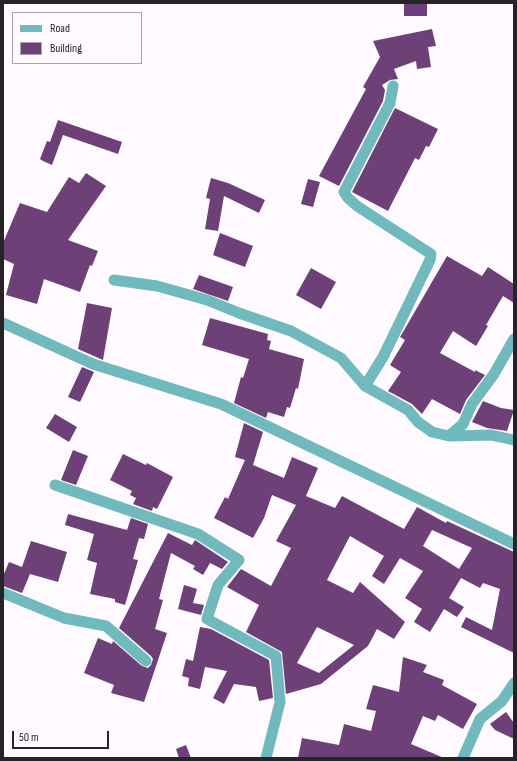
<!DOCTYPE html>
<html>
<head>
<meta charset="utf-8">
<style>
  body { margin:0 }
  #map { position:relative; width:517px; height:761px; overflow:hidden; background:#fefaff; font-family:"Sofia Sans Condensed",sans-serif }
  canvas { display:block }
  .frame { position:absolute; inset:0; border:4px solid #272328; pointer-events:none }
  .legend { position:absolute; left:12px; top:12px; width:130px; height:52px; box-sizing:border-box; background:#fefaff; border:1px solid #a8a4a9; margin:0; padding:5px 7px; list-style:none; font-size:12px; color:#272328 }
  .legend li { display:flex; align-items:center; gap:8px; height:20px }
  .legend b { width:20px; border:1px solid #a8a4a9 }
  .scale { position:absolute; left:12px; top:731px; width:97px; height:18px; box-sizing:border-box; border:2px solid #272328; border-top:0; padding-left:5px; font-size:12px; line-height:14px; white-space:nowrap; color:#272328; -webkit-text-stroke:3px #fefaff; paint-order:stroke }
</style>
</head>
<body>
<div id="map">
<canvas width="517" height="761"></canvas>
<div class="frame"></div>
<ul class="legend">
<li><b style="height:5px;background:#70babd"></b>Road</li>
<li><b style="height:11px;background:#6e4078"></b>Building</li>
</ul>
<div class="scale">50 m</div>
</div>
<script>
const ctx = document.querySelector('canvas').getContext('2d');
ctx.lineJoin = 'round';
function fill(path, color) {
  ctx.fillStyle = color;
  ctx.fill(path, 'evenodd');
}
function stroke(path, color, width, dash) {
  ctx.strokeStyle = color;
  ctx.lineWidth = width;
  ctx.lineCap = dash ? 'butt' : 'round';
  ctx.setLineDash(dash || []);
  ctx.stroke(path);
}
const building = new Path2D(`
  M 404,3 L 427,3 L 427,16 L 404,16 Z
  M 432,29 L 436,46 L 428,47 L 431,67 L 417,69 L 416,61 L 394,69 L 398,79 L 390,80 L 382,85 L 385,90 L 383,101 L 339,186 L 319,176 L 366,89 L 363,87 L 380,57 L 373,41 Z
  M 395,108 L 438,129 L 429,147 L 426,146 L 419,160 L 415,158 L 388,211 L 352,192 Z
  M 58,120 L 122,142 L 118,154 L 63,135 L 52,165 L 43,161 L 40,159 L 47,141 L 50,142 Z
  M 86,173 L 106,186 L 68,240 L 98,251 L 92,266 L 90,265 L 80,292 L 44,279 L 37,304 L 6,295 L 14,264 L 3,259 L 3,243 L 20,203 L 47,212 L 69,177 L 79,183 Z
  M 211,178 L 228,183 L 265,200 L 259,213 L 224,196 L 218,231 L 205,229 L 210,199 L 206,198 Z
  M 308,179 L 320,182 L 313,207 L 301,204 Z
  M 220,233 L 253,246 L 245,267 L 213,255 Z
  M 447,256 L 482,276 L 488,267 L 514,284 L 514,303 L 503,296 L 486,325 L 488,326 L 476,346 L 453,331 L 440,353 L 475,372 L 475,370 L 485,375 L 466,400 L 460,414 L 432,399 L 422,414 L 412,404 L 388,391 L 401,372 L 390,365 L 405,340 L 400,337 L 403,332 Z
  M 311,268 L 336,282 L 321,309 L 296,295 Z
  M 199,275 L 233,287 L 228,301 L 193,289 Z
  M 87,303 L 112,308 L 103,360 L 78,349 Z
  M 210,318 L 268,334 L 267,340 L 271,341 L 269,349 L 304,359 L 298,389 L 296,388 L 290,408 L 287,407 L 284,417 L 268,412 L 266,418 L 234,403 L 241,377 L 243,378 L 249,359 L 202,345 Z
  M 82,367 L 94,372 L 80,402 L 68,397 Z
  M 483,401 L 501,408 L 514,410 L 507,431 L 487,428 L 472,422 Z
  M 55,414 L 77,427 L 69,442 L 46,428 Z
  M 244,423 L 263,432 L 253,465 L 284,478 L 292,457 L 318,468 L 306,496 L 335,508 L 342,496 L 404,529 L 417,507 L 446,523 L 447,521 L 514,552 L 514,653 L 461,627 L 466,617 L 492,630 L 500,589 L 483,583 L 480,588 L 461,578 L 449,598 L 464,607 L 457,617 L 444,609 L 430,632 L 414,622 L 422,609 L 405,598 L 423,571 L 400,558 L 384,584 L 372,576 L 384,556 L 350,536 L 327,580 L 353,593 L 360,582 L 405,622 L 394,639 L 377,629 L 368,646 L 321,684 L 286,694 L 282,652 L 246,632 L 259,605 L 227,587 L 241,569 L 271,586 L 291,548 L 276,541 L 296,505 L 272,495 L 264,518 L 253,538 L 214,518 L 225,497 L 228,499 L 245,460 L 235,457 ZM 432,530 L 472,548 L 459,569 L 423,546 ZM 317,627 L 354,645 L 319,673 L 297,663 Z
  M 73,450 L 88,456 L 76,485 L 61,480 Z
  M 123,454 L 146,465 L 147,463 L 173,477 L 157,509 L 153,507 L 152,511 L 133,504 L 136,498 L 130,495 L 132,491 L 110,480 Z
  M 68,514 L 127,530 L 131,518 L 148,524 L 144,539 L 139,538 L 133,559 L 138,560 L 125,605 L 115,602 L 115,599 L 90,594 L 97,563 L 87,560 L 94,534 L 65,525 Z
  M 168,533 L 192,545 L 195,540 L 228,562 L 222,569 L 210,563 L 203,575 L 193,569 L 195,566 L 171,553 L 159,599 L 163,600 L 155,629 L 167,633 L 144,702 L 111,693 L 114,685 L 84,673 L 98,638 L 112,644 L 113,641 L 142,666 L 148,668 L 151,665 L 153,659 L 151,656 L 119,628 Z
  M 31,541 L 67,552 L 58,582 L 30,574 L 22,593 L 3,586 L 3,576 L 9,562 L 22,567 Z
  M 184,585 L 197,589 L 193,603 L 204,605 L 201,615 L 178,609 Z
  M 200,627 L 211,629 L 269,660 L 273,698 L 259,701 L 256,687 L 234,684 L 224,704 L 213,698 L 227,671 L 205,667 L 200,689 L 188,686 L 189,678 L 182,676 L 186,659 L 193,661 Z
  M 403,657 L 427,665 L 423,672 L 444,680 L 442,685 L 477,704 L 463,729 L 438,715 L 435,721 L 423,716 L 411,744 L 444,758 L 298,758 L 302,738 L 339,745 L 344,724 L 371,731 L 376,711 L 366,709 L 373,685 L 399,692 Z
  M 506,712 L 514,723 L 514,739 L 495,730 L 490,724 Z
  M 186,745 L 191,758 L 179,758 L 176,749 Z`);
const minor = new Path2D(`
  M 114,280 L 157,286 L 207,300 L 239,313 L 291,331 L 341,358 L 365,386 L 408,410 L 418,422 L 432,432 L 449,436 L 491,435 L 514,440
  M 3,323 L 93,364 L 221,404 L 514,544
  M 365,386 L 383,357 L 430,260 L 431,254 L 357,206 L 348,198 L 344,192 L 390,103 L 393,86
  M 449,436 L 463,424 L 472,404 L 494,374 L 514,339
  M 55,485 L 198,534 L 239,560 L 218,585 L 207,619 L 276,656 L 280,702 L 266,758
  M 3,593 L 64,618 L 106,626 L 146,661
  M 463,758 L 480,719 L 502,701 L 514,683`);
fill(building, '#6e4078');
stroke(minor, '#70babd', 11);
</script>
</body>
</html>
